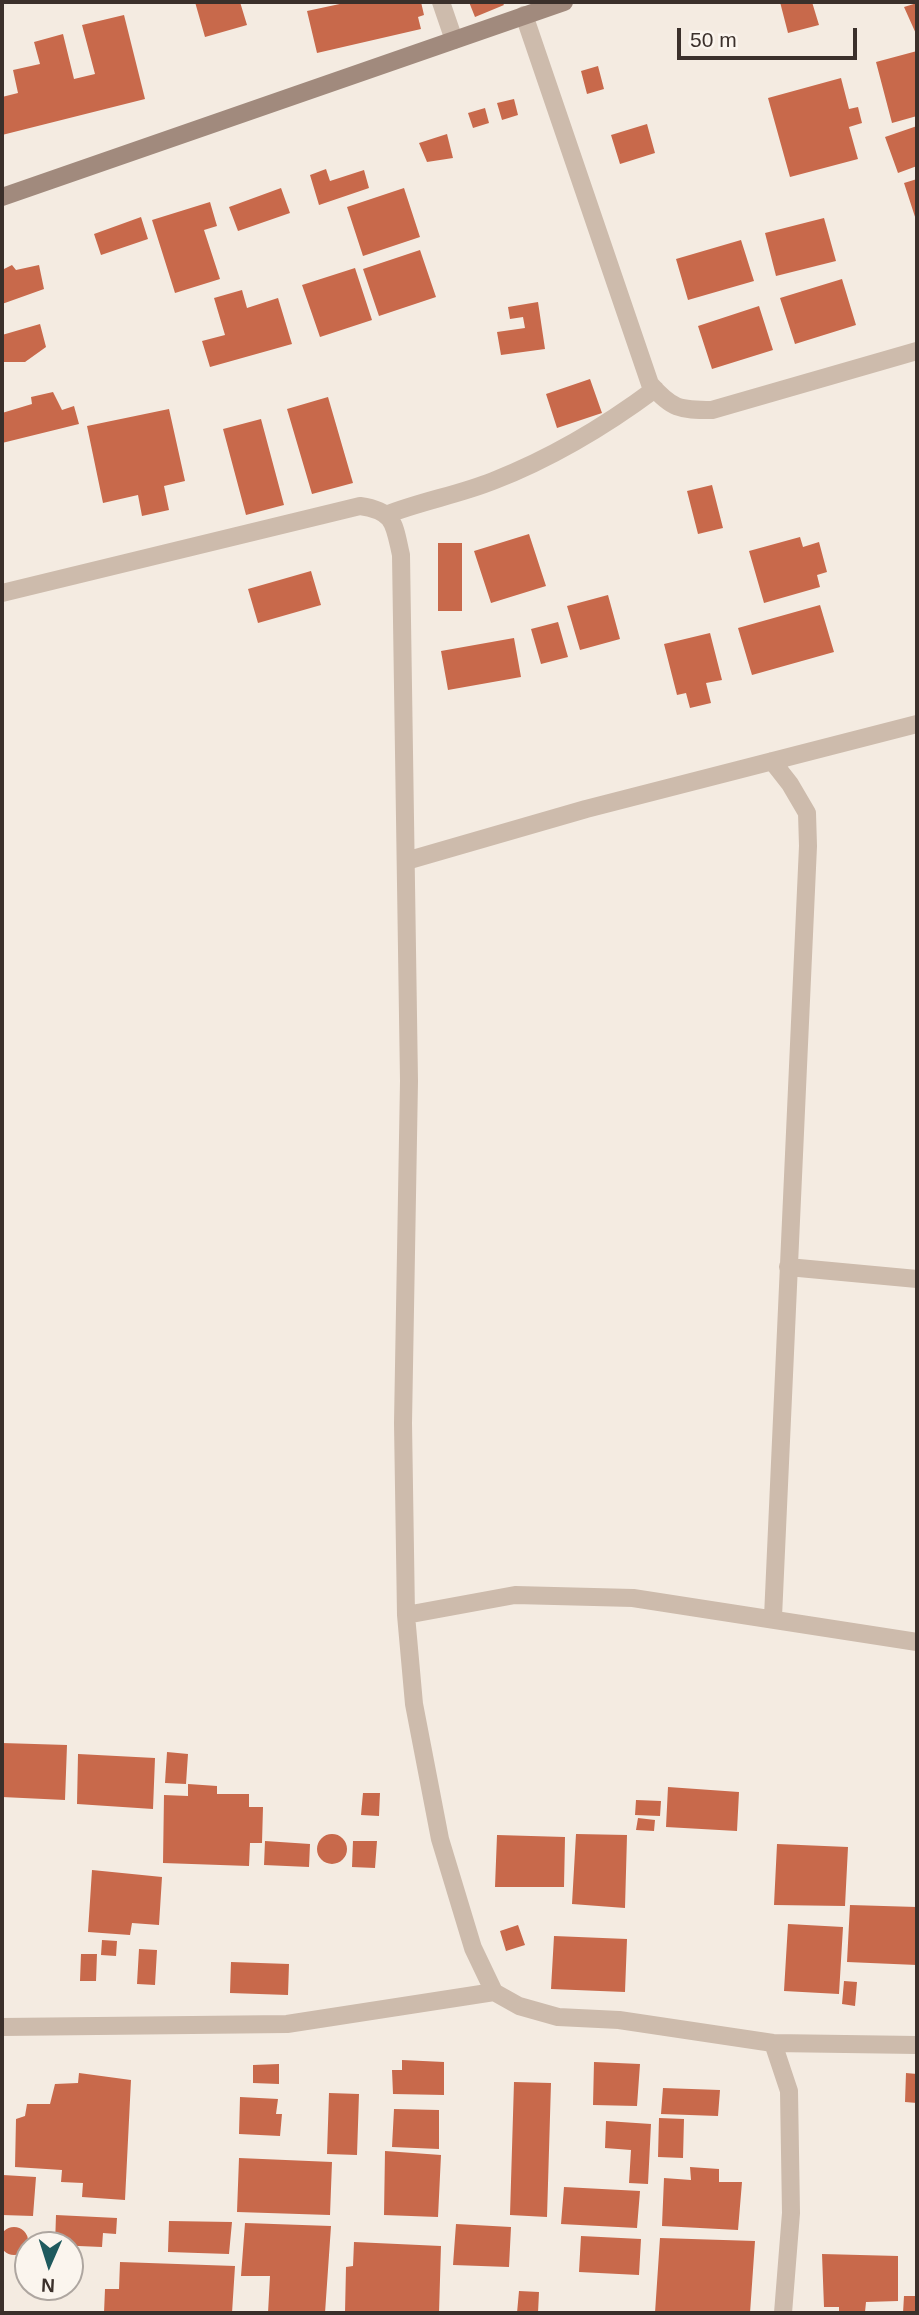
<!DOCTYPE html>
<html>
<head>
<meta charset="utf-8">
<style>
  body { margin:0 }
  #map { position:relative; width:919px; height:2315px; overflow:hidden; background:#f4ebe1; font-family:Arial,sans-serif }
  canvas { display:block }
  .frame { position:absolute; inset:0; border:4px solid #3b302b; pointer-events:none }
  .north { position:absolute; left:14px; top:2231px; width:70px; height:70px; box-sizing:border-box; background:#fbf5ee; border:2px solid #aea6a0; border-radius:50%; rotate:183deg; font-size:19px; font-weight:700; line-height:28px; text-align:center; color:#3b302b }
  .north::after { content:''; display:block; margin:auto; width:24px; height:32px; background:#1f5a5e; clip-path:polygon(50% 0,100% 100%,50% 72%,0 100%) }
  .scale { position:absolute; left:677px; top:28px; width:180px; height:32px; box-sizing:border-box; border:4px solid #3b302b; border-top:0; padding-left:9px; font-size:21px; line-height:24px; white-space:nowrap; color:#3b302b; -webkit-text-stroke:5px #fbf5ee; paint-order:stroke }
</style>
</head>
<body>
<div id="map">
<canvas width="919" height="2315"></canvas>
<div class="frame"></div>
<div class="north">N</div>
<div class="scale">50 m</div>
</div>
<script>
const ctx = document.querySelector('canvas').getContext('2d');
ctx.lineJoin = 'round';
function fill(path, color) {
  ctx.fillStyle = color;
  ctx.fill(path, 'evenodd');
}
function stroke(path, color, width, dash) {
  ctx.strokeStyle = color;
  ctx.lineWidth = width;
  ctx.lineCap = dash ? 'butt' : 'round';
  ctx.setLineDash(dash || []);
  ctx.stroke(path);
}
const building = new Path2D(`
  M 195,2 L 240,2 L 247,25 L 205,37 Z
  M 349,2 L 421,2 L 424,15 L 418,17 L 421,29 L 317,53 L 307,11 Z
  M 469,2 L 502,2 L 504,5 L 475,17 Z
  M 780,2 L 812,2 L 819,25 L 788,33 Z
  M 917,3 L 917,36 L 904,7 Z
  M 124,15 L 145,99 L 2,135 L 2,97 L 18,93 L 13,70 L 40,64 L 34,42 L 63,34 L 74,79 L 95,74 L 82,25 Z
  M 917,51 L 917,116 L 892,123 L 876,62 Z
  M 598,66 L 604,89 L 587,94 L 581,71 Z
  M 841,78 L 849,109 L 858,107 L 862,123 L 849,127 L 858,159 L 790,177 L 768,98 Z
  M 514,99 L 518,115 L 502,120 L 497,103 Z
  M 485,108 L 489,123 L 473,128 L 468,113 Z
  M 647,124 L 655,153 L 620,164 L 611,135 Z
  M 917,126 L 917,166 L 898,173 L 885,137 Z
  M 447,134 L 453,158 L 427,162 L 419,143 Z
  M 326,169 L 330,181 L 364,170 L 369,188 L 319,205 L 310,175 Z
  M 917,179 L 917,223 L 904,183 Z
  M 281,188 L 290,213 L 238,231 L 229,207 Z
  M 404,188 L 420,237 L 363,256 L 347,207 Z
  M 210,202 L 217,226 L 204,230 L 220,279 L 175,293 L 152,220 Z
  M 141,217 L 148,239 L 101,255 L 94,234 Z
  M 824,218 L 836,261 L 776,276 L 765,233 Z
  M 741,240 L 754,281 L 688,300 L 676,259 Z
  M 420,250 L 436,297 L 379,316 L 363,269 Z
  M 12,265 L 16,270 L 39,265 L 44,289 L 2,304 L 2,270 Z
  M 355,268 L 372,320 L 320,337 L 302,285 Z
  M 842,279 L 856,325 L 795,344 L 780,298 Z
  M 242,290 L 247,308 L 278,298 L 292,344 L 210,367 L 202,341 L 225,335 L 214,298 Z
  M 538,302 L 545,349 L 501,355 L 497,332 L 525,328 L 523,317 L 510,319 L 508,307 Z
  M 759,306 L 773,350 L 712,369 L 698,326 Z
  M 40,324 L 46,347 L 25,362 L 2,362 L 2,335 Z
  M 590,379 L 602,413 L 557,428 L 546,394 Z
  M 53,392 L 62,410 L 74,406 L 79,424 L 2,443 L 2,413 L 32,404 L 31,397 Z
  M 328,397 L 353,483 L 312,494 L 287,409 Z
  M 169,409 L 185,481 L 164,486 L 169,510 L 142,516 L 138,495 L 103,503 L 87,426 Z
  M 261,419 L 284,505 L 246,515 L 223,429 Z
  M 712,485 L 723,528 L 698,534 L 687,491 Z
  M 529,534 L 546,586 L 491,603 L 474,551 Z
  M 800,537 L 803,547 L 819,542 L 827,572 L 817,575 L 820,587 L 764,603 L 749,551 Z
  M 438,543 L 462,543 L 462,611 L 438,611 Z
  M 311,571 L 321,605 L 258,623 L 248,589 Z
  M 608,595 L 620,639 L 580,650 L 567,606 Z
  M 820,605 L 834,652 L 752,675 L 738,628 Z
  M 558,622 L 568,657 L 541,664 L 531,629 Z
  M 710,633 L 722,680 L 706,683 L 711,703 L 690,708 L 686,693 L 677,695 L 664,644 Z
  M 514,638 L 521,677 L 448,690 L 441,651 Z
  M 2,1743 L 67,1745 L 65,1800 L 2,1797 Z
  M 167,1752 L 188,1754 L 186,1784 L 165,1783 Z
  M 78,1754 L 155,1758 L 153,1809 L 77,1804 Z
  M 188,1784 L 217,1786 L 217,1794 L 249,1794 L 249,1807 L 263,1807 L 262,1843 L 250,1843 L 249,1866 L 163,1863 L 164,1795 L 188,1796 Z
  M 668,1787 L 739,1792 L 737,1831 L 666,1827 Z
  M 363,1793 L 380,1793 L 379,1816 L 361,1815 Z
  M 636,1800 L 661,1801 L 660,1816 L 635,1815 Z
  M 638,1818 L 655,1820 L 654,1831 L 636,1830 Z
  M 576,1834 L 627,1835 L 625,1908 L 572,1904 Z
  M317 1849a15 15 0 1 1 30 0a15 15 0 1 1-30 0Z
  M 497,1835 L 565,1837 L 564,1887 L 495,1887 Z
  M 265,1841 L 310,1844 L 309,1867 L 264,1865 Z
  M 353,1841 L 377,1841 L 375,1868 L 352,1867 Z
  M 777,1844 L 848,1847 L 845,1906 L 774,1905 Z
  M 92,1870 L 162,1877 L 159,1925 L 132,1923 L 130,1935 L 88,1932 Z
  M 850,1905 L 917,1907 L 917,1965 L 847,1962 Z
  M 788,1924 L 843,1927 L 839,1994 L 784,1991 Z
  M 518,1925 L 525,1945 L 506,1951 L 500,1931 Z
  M 554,1936 L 627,1939 L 625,1992 L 551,1989 Z
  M 102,1940 L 117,1941 L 116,1956 L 101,1955 Z
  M 139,1949 L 157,1950 L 155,1985 L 137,1984 Z
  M 81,1954 L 97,1954 L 96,1981 L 80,1981 Z
  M 231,1962 L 289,1964 L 288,1995 L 230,1993 Z
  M 844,1981 L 857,1982 L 855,2006 L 842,2004 Z
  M 402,2060 L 444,2062 L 444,2095 L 393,2094 L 392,2070 L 402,2070 Z
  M 594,2062 L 640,2064 L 637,2106 L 593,2105 Z
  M 279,2064 L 279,2084 L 253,2083 L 253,2065 Z
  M 79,2073 L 131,2080 L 125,2200 L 82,2197 L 83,2183 L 61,2182 L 62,2170 L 15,2167 L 16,2119 L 25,2116 L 27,2104 L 50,2104 L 55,2084 L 78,2083 Z
  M 906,2073 L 917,2074 L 917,2103 L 905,2102 Z
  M 514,2082 L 551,2083 L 547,2217 L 510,2215 Z
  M 663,2088 L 720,2090 L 718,2116 L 661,2114 Z
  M 329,2093 L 359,2094 L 357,2155 L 327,2154 Z
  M 240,2097 L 278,2099 L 276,2114 L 282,2114 L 280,2136 L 239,2134 Z
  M 394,2109 L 439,2110 L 439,2149 L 392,2147 Z
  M 659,2118 L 684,2119 L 683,2158 L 658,2157 Z
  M 606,2121 L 651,2124 L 648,2184 L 629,2183 L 631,2150 L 605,2148 Z
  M 385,2151 L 441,2155 L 438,2217 L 384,2215 Z
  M 239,2158 L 332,2162 L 330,2215 L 237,2212 Z
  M 690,2167 L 719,2169 L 719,2182 L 742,2182 L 738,2230 L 662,2226 L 664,2178 L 691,2180 Z
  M 3,2175 L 36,2177 L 33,2216 L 2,2215 Z
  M 564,2187 L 640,2191 L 637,2228 L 561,2224 Z
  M 56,2215 L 117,2218 L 116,2234 L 103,2233 L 102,2247 L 55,2245 Z
  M 169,2221 L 232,2222 L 229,2254 L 168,2252 Z
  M 245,2223 L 331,2226 L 325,2313 L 268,2313 L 270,2276 L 241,2276 Z
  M 456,2224 L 511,2227 L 509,2267 L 453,2265 Z
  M0 2241a14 14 0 1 1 28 0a14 14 0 1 1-28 0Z
  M 581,2236 L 641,2239 L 639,2275 L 579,2272 Z
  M 660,2238 L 755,2241 L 750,2313 L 655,2313 Z
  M 354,2242 L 441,2246 L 439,2313 L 345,2313 L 346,2267 L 353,2266 Z
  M 822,2254 L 898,2256 L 898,2301 L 866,2302 L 865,2312 L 857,2313 L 839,2313 L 839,2307 L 824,2307 Z
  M 120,2262 L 235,2266 L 232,2313 L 104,2313 L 105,2289 L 119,2289 Z
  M 519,2291 L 539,2292 L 538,2313 L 517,2313 Z
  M 904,2296 L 917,2296 L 917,2313 L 903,2313 Z`);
const minor = new Path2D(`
  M 441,2 L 454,40
  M 524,15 L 650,384 C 672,409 679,410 712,410 L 917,351
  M 386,515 C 421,501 458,495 493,481 C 552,458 604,427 655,389
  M 2,593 L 360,506 C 395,511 394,524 401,555 L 409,1081 L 403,1423 L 406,1615 L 414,1704 L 440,1839 L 473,1948 L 494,1992 L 519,2006 L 558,2017 L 619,2020 L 773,2043 L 917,2045
  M 772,761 L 790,784 L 807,813 L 808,846 L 773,1617
  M 406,861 L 586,809 L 917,724
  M 788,1267 L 917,1279
  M 406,1615 L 515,1595 L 633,1598 L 917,1642
  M 2,2027 L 287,2024 L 494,1992
  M 773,2043 L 789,2091 L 791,2213 L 783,2313`);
const secondary = new Path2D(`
  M 2,197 L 564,2`);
fill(building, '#c8694b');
stroke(minor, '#cdbbac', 18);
stroke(secondary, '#a18a7d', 18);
</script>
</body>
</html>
